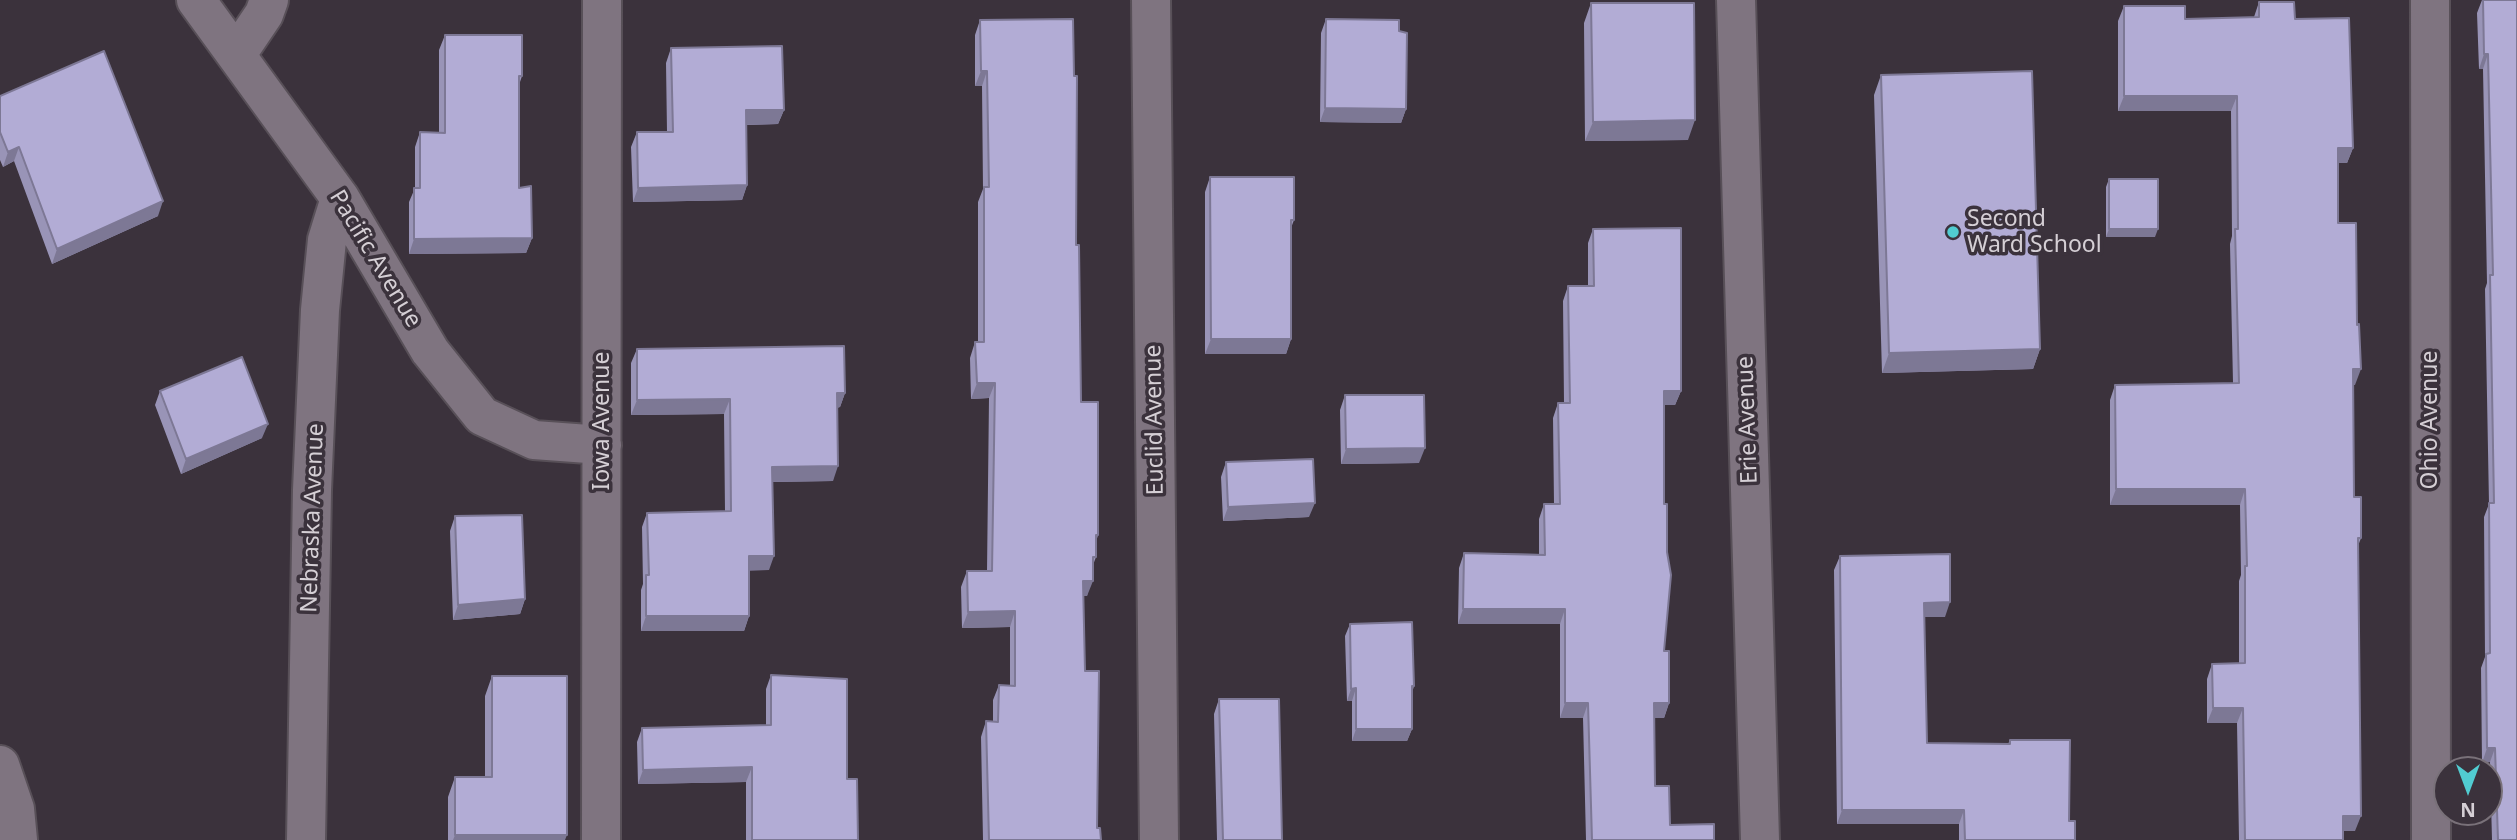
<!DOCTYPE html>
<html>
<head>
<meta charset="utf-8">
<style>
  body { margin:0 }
  #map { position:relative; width:2517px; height:840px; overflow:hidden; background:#3b323c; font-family:"Noto Sans",sans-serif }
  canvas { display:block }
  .north { position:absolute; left:2433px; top:756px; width:70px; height:70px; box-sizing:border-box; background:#3b323c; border:2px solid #797179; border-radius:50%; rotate:180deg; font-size:19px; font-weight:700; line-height:28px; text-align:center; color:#d5cfd5 }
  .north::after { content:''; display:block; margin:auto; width:24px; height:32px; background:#51ccd1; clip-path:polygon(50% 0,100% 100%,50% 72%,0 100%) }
</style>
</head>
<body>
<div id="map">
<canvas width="2517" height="840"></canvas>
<div class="north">N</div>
</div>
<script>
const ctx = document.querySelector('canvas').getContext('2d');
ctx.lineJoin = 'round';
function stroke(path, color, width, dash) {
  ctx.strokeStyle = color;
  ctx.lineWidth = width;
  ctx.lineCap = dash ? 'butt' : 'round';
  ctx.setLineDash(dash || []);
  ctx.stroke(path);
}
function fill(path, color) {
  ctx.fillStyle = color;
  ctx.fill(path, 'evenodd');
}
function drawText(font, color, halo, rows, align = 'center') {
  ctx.font = font + ' "Noto Sans",sans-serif';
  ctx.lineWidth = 7;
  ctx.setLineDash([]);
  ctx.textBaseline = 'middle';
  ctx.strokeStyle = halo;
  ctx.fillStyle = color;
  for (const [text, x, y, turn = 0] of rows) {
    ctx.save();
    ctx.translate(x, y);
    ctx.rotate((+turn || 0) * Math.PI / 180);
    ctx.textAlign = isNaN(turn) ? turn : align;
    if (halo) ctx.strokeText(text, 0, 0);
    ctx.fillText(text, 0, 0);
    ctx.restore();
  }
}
const minor = new Path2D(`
  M 196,0 L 340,198 L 430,351 L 482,416 L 534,440 L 602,445
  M 1151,0 L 1159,840
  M 1736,0 L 1760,840
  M 2430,0 L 2431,840
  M 237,54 L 264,14 L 269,0
  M 0,765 L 15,809 L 18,840
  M 306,840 L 312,490 L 320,310 L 327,240 L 340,198
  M 601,840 L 602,0`);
const wall = new Path2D(`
  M 2482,0 L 2517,0 L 2517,840 L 2492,840 L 2490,762 L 2482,763 L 2481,668 L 2485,657 L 2484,517 L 2489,504 L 2485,289 L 2487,283 L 2483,69 L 2479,69 L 2477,13 Z
  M 2259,2 L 2295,19 L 2353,148 L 2347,163 L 2338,163 L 2338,223 L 2355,385 L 2353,385 L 2354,497 L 2361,538 L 2358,546 L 2355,831 L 2343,831 L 2343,840 L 2239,840 L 2237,723 L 2207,723 L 2207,679 L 2212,664 L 2239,664 L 2239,581 L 2241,575 L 2240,505 L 2110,505 L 2110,400 L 2115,385 L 2233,383 L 2230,244 L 2232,236 L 2231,111 L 2118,111 L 2118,21 L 2124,6 L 2185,19 L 2254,17 Z
  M 1591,3 L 1688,140 L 1585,141 L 1584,23 Z
  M 1326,19 L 1399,31 L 1406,109 L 1401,123 L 1320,122 L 1321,33 Z
  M 980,20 L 1076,245 L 1081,402 L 1098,535 L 1096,542 L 1096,557 L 1093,565 L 1087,596 L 1083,596 L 1085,671 L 1097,828 L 1101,840 L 983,840 L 981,737 L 986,721 L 993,722 L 993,700 L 999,685 L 1010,686 L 1010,627 L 962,628 L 961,587 L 967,571 L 987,571 L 989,398 L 971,399 L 970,358 L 975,342 L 978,342 L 978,202 L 983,189 L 982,86 L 975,86 L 975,35 Z
  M 445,35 L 522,76 L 519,85 L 519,188 L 532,238 L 526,253 L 409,254 L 409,202 L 415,188 L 415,147 L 420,132 L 439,133 L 439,50 Z
  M 671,48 L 784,110 L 778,124 L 747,125 L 747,185 L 742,200 L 633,202 L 631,147 L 637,132 L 667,132 L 666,63 Z
  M 1881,75 L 2040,349 L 2033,369 L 1882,373 L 1874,95 Z
  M 0,96 L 158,216 L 52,264 L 14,161 L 3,167 L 0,160 Z
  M 1210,177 L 1294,220 L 1291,228 L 1291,339 L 1286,354 L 1205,354 L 1205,192 Z
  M 2109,179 L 2155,237 L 2106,237 L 2106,187 Z
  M 1593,229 L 1681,391 L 1675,405 L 1664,405 L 1664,651 L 1669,703 L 1664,718 L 1654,718 L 1655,786 L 1670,825 L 1714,840 L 1586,840 L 1583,718 L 1560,718 L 1560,624 L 1458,624 L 1459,568 L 1464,553 L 1539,554 L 1539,519 L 1544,504 L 1554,504 L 1553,418 L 1558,403 L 1564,403 L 1563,301 L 1568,286 L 1588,286 L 1588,243 Z
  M 637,349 L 845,393 L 840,407 L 837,408 L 833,481 L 772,482 L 769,570 L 749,570 L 749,616 L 744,631 L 641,631 L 641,590 L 643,584 L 642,527 L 647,513 L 725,512 L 724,414 L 631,415 L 631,363 Z
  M 160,391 L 262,438 L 181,474 L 155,405 Z
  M 1345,395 L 1419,463 L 1341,464 L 1340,410 Z
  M 1226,462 L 1309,517 L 1223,521 L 1221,477 Z
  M 455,516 L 525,599 L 520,614 L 453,620 L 450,531 Z
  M 1840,556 L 1945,617 L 1924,617 L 1927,743 L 2008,744 L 2010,740 L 2069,821 L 2075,840 L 1959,840 L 1959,824 L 1837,824 L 1834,570 Z
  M 1350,624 L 1414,686 L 1412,693 L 1412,729 L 1407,741 L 1352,741 L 1352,701 L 1347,701 L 1345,636 Z
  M 771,675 L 847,779 L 858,840 L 746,840 L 746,782 L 638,784 L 637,742 L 642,728 L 766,725 L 766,689 Z
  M 492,676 L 565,840 L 448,840 L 448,797 L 455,777 L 485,777 L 485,696 Z
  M 1219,699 L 1282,840 L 1217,840 L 1214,714 Z`);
const shadedWall = new Path2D(`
  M 2484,54 L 2488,54 L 2483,69 L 2479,69 Z
  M 981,71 L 987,71 L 982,86 L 975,86 Z
  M 2124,96 L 2237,96 L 2231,111 L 2118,111 Z
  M 1325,108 L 1406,109 L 1401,123 L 1320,122 Z
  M 746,110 L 784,110 L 778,124 L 741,125 Z
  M 1695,120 L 1688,140 L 1585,141 L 1593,122 Z
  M 19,147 L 14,161 L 3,167 L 8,152 Z
  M 2338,148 L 2353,148 L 2347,163 L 2333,163 Z
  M 747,185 L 742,200 L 633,202 L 638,188 Z
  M 163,201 L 158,216 L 52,264 L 57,249 Z
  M 2109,229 L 2158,229 L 2155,237 L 2106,237 Z
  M 532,238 L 526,253 L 409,254 L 414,239 Z
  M 1211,339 L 1291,339 L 1286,354 L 1205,354 Z
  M 2040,349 L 2033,369 L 1882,373 L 1889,353 Z
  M 2353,369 L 2361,369 L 2355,385 L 2347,385 Z
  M 977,383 L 995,383 L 989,398 L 971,399 Z
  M 1664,391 L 1681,391 L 1675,405 L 1659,405 Z
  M 837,393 L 845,393 L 840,407 L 831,408 Z
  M 730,399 L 724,414 L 631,415 L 637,400 Z
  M 268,424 L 262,438 L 181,474 L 186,459 Z
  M 1425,448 L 1419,463 L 1341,464 L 1346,449 Z
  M 838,466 L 833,481 L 766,482 L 772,467 Z
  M 2116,489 L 2245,489 L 2240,505 L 2110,505 Z
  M 1315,503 L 1309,517 L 1223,521 L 1228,507 Z
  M 749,556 L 774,556 L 769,570 L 744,571 Z
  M 1083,581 L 1093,581 L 1087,596 L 1077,596 Z
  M 525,599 L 520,614 L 453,620 L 458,605 Z
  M 1950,602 L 1945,617 L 1918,617 L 1924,603 Z
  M 1463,609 L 1565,609 L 1560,624 L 1458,624 Z
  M 1015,611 L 1010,627 L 962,628 L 968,612 Z
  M 646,616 L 749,616 L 744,631 L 641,631 Z
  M 1356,688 L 1352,701 L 1347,701 L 1351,689 Z
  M 1565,703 L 1588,703 L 1583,718 L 1560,718 Z
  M 1654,703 L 1669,703 L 1664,718 L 1649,718 Z
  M 2213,708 L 2243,708 L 2237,723 L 2207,723 Z
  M 1356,729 L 1412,729 L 1407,741 L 1352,741 Z
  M 2487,748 L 2495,748 L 2490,762 L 2482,763 Z
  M 752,767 L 746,782 L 638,784 L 643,770 Z
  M 1842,810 L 1964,810 L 1959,824 L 1837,824 Z
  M 2343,816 L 2361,816 L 2355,831 L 2338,831 Z
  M 455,835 L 567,835 L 565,840 L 453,840 Z`);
const building = new Path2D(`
  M 2483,0 L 2517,0 L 2517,840 L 2498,840 L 2495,748 L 2487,748 L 2486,654 L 2490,653 L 2489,503 L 2494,503 L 2490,275 L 2493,275 L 2488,54 L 2484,54 Z
  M 2259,2 L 2294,2 L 2295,19 L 2349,18 L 2353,148 L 2338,148 L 2338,223 L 2356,223 L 2357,325 L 2359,324 L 2361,369 L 2353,369 L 2354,497 L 2361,497 L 2361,538 L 2358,538 L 2361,816 L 2343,816 L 2343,840 L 2245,840 L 2243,708 L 2213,708 L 2212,664 L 2245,663 L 2245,566 L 2247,566 L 2245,489 L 2116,489 L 2115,385 L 2239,383 L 2235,229 L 2238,229 L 2237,96 L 2124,96 L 2124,6 L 2185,6 L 2185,19 L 2259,17 Z
  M 1591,3 L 1694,3 L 1695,120 L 1593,122 Z
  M 1073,19 L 1074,76 L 1077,76 L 1076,245 L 1079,245 L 1081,402 L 1098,402 L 1098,535 L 1096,535 L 1096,557 L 1093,557 L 1093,581 L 1083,581 L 1085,671 L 1099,671 L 1097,828 L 1100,828 L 1101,840 L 989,840 L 986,721 L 998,722 L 999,685 L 1015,686 L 1015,611 L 968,612 L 967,571 L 992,571 L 995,383 L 977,383 L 975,342 L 984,342 L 984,187 L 989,187 L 987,71 L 981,71 L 980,20 Z
  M 1326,19 L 1399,20 L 1399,31 L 1407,33 L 1406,109 L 1325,108 Z
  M 445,35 L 522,35 L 522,76 L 519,76 L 519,188 L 531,186 L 532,238 L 414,239 L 414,188 L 420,188 L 420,132 L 445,133 Z
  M 782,46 L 784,110 L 746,110 L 747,185 L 638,188 L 637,132 L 673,132 L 671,48 Z
  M 104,51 L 163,201 L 57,249 L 19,147 L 8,152 L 0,132 L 0,96 Z
  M 2032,71 L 2040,349 L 1889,353 L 1881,75 Z
  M 1210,177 L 1294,177 L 1294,220 L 1291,220 L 1291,339 L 1211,339 Z
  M 2109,179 L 2158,179 L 2158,229 L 2109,229 Z
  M 1681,228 L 1681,391 L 1664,391 L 1664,504 L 1667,504 L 1667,552 L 1671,575 L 1664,651 L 1669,651 L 1669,703 L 1654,703 L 1655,786 L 1669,786 L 1670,825 L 1714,824 L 1714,840 L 1592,840 L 1588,703 L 1565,703 L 1565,609 L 1463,609 L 1464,553 L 1545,555 L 1544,504 L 1560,504 L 1558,403 L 1570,403 L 1568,286 L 1594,286 L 1593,229 Z
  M 844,346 L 845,393 L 837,393 L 838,466 L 772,467 L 774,556 L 749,556 L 749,616 L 646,616 L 646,575 L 649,575 L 647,513 L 731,511 L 730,399 L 637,400 L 637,349 Z
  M 242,357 L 268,424 L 186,459 L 160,391 Z
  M 1345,395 L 1424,395 L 1425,448 L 1346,449 Z
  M 1313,459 L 1315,503 L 1228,507 L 1226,462 Z
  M 522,515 L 525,599 L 458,605 L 455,516 Z
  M 1950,554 L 1950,602 L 1924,603 L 1927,743 L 2010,744 L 2010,740 L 2070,740 L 2069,821 L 2075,821 L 2075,840 L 1965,840 L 1964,810 L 1842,810 L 1840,556 Z
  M 1412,622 L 1414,686 L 1412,686 L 1412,729 L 1356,729 L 1356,688 L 1351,689 L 1350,624 Z
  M 771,675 L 847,679 L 847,779 L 857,779 L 858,840 L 752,840 L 752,767 L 643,770 L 642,728 L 771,725 Z
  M 492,676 L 567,676 L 567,835 L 455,835 L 455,777 L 492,777 Z
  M 1219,699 L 1279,699 L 1282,840 L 1223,840 Z`);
const markers = [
  [1953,232,7,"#51ccd1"]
];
const poiNames = [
  ["Second",1967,219],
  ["Ward School",1967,245]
];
const streetNames = [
  ["Pacific Avenue",375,259,59],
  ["Euclid Avenue",1155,420,-91],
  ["Erie Avenue",1748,420,-92],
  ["Ohio Avenue",2430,420,-90],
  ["Iowa Avenue",602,421,-90],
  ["Nebraska Avenue",313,518,-88]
];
stroke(minor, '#585058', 42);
stroke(minor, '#7f7480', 38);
fill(wall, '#9994b7');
fill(shadedWall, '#7d7895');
fill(building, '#b2acd5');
stroke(building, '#7d7895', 2);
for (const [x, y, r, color] of markers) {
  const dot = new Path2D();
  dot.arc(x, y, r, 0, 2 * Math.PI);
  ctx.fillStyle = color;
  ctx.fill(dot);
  stroke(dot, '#3b323c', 2.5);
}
drawText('23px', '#d5cfd5', '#3b323c', poiNames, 'left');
drawText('23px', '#d5cfd5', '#3b323c', streetNames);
</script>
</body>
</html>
